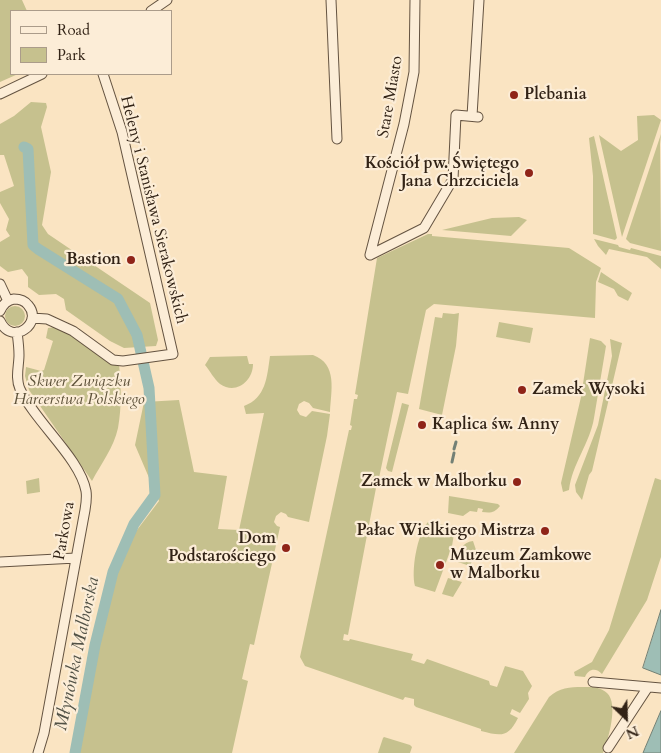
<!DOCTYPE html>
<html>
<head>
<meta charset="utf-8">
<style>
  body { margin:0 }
  #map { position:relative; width:661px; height:753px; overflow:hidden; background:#fae4c2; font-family:Cardo,serif }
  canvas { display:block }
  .legend { position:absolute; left:10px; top:10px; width:162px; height:65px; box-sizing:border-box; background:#fcedd7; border:1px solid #ab9c8a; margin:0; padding:6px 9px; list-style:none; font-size:15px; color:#322316 }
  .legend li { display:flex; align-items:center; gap:10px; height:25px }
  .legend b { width:25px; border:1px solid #ab9c8a }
  .north { position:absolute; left:601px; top:693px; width:50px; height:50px; -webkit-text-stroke:4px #fcedd7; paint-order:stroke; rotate:156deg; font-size:14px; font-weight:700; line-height:20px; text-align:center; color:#322316 }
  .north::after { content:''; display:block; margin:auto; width:18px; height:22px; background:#322316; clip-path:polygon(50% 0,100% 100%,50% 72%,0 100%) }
</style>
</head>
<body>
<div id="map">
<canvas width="661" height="753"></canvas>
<ul class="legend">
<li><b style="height:6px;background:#fcedd7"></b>Road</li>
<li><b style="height:14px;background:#c6c18e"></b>Park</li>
</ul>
<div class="north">N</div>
</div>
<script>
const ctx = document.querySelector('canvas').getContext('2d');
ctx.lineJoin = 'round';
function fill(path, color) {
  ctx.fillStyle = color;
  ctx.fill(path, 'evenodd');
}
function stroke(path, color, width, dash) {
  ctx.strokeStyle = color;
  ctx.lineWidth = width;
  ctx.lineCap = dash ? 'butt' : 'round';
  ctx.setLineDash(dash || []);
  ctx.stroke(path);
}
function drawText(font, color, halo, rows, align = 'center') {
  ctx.font = font + ' Cardo,serif';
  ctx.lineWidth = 4.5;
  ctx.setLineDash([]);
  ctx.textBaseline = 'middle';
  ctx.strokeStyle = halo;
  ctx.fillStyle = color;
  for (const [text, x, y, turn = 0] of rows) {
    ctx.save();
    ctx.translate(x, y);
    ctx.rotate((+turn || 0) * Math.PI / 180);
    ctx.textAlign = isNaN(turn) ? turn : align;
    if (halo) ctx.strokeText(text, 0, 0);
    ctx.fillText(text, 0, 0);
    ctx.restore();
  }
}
const green = new Path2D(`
  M 0,0 L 22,0 L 27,11 L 11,11 L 11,74 L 18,74 L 0,82 Z
  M 31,102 L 46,103 L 47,107 L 41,127 L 51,172 L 42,225 L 48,234 L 150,303 L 158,340 L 156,346 L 124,348 L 110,341 L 66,310 L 64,299 L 56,294 L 39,295 L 28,287 L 28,277 L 22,269 L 8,272 L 0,266 L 0,242 L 10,236 L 6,230 L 9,219 L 0,203 L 0,192 L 14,186 L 4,155 L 0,155 L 0,124 L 14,116 Z
  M 654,115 L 661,120 L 622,237 L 599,135 L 621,151 L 638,140 L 637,116 Z
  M 661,134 L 660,144 L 661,251 L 630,243 L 626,239 Z
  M 594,136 L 617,238 L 615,240 L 593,234 L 593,176 L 589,138 Z
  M 519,217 L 527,220 L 511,236 L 442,230 L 492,218 Z
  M 428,234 L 432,234 L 432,236 L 569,248 L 601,268 L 596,282 L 595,318 L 434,304 L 426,310 L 408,394 L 397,392 L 379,478 L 373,478 L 372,487 L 376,488 L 348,635 L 344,634 L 343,640 L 349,641 L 350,639 L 413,654 L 411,660 L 424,664 L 427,659 L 489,681 L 490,685 L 497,687 L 505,666 L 523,671 L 532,686 L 528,693 L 529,699 L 520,713 L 512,709 L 510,714 L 518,718 C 508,738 501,736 481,731 L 481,729 L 416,707 L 414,705 L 414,699 L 405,697 L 403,700 L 305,666 L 300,657 L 349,430 L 351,430 L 352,426 L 350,425 L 354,399 L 357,399 L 358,395 L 355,394 L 377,258 Z
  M 594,239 L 618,245 L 619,247 L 630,250 L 631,248 L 661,256 L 661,269 L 647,257 L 609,249 L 606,255 L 598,246 Z
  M 601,272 L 632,293 L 628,301 L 618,296 L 614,289 L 598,282 Z
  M5 316a10 10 0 1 1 20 0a10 10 0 1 1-20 0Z
  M 443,313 L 454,314 L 459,313 L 456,346 L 442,415 L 419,409 L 435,317 L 442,318 Z
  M 499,322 L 533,328 L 530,343 L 496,337 Z
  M 56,327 L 119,364 C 121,385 122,406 118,428 C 114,447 101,464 92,481 L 29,390 L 25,376 L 26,367 L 41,371 L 44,370 L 53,341 L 46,338 L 48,328 Z
  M 590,338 L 601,341 L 606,346 L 594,418 C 590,443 572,464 569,490 L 563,492 L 561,483 L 581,397 Z
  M 610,339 L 622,343 L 592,471 L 589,475 L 582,500 L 576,492 L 575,485 L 598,425 L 612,356 Z
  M 313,355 C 338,364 331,391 330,412 L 313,408 L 309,403 L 304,401 L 299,404 L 297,410 L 300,415 L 306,417 L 312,411 L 330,414 L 327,436 L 309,522 L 288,517 L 286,514 L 281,512 L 276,516 L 274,522 L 277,526 L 280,527 L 254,645 L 250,644 L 242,679 L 248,681 L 232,753 L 78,753 L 81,730 L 102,630 L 117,574 L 134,534 L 159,501 L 135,445 L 144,402 L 179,400 L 194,472 L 227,476 L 218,529 L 239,530 L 264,413 L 246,414 L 244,406 C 266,398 267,377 270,356 Z
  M 247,356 L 249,364 L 253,364 C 253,381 236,395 220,384 C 214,379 210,371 205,365 L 210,357 Z
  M 402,403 L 409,405 L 392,472 L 388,471 L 386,468 Z
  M 39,478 L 40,492 L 27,494 L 26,481 Z
  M 655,478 L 661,480 L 661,557 L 647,600 L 602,674 C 596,667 588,669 585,677 L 575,676 L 574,672 L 592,662 L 609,630 Z
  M 449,496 L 498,504 L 500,506 C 494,513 491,513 482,512 L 483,509 L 478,508 L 477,512 L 470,511 L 463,516 L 448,513 Z
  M 428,522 L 450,526 L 454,534 L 452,546 L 435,592 L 415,586 C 411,571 417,534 428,522 Z
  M 473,541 L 476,550 L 470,566 L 455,561 C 459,551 462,542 473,541 Z
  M 448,578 L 462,582 L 453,597 L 442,594 Z
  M 589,687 C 596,687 601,688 607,693 C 619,704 608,740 603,753 L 514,753 L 549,697 C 561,686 574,687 589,687 Z
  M 384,737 L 410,745 L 412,747 L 410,753 L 378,753 L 383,738 Z`);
const water = new Path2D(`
  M 661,610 L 661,675 L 643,668 Z
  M 661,711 L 661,753 L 643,753 L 645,748 Z`);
const stream = new Path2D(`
  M 454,449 L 456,442
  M 452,462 L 454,453`);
const canal = new Path2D(`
  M 24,147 L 28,149 L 33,245 L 38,249 L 118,299 L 137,335 L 149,388 L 155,495 L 134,524 L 113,572 L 95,645 L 75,753`);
const street = new Path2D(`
  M 331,0 L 337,139
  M 151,11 L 167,0
  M 0,94 L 42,74
  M 472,116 L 479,0
  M 370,255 L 404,124 L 414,72 L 415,0
  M 370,255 L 424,228 L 453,179 L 456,115 L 478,117
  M 0,284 L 8,301
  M 0,311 C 3,304 7,300 14,299 C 20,299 25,301 28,305 C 44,323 12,347 0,321
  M 32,318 L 47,319 L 73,331 L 113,360 L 123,361 L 173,354 L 122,132 L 103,74
  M 17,332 C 18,340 19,347 19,355 C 19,366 15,378 20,389 C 35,422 80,458 86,491 C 87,497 86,504 85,510 L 44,733 L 38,753
  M 0,562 L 76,558
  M 593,682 L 661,688
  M 608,748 L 648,687`);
const markers = [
  [514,95,5,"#8f2418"],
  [529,173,5,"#8f2418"],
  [131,260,5,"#8f2418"],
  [522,390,5,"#8f2418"],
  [422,425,5,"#8f2418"],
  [517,482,5,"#8f2418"],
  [545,531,5,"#8f2418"],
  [286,548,5,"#8f2418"],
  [440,565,5,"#8f2418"]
];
const poiNames = [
  ["Plebania",524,95,"left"],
  ["Kościół pw. Świętego",519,164],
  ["Jana Chrzciciela",519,182],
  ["Bastion",121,260],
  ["Zamek Wysoki",532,390,"left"],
  ["Kaplica św. Anny",432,425,"left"],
  ["Zamek w Malborku",507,482],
  ["Pałac Wielkiego Mistrza",535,531],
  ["Dom",276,539],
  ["Podstarościego",276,557],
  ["Muzeum Zamkowe",450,556,"left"],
  ["w Malborku",450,574,"left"]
];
const streetNames = [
  ["Stare Miasto",391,97,-80],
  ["Heleny i Stanisława Sierakowskich",153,210,76],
  ["Parkowa",65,531,-80]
];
const parkNames = [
  ["Skwer Związku",79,382],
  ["Harcerstwa Polskiego",79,400]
];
const waterNames = [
  ["Młynówka Malborska",78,654,-78]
];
fill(green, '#c6c18e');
fill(water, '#9ebeb5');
stroke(water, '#738075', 1);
stroke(stream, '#738075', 3);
stroke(canal, '#9ebeb5', 11);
stroke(street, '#645341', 11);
stroke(street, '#fcedd7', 9);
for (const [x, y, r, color] of markers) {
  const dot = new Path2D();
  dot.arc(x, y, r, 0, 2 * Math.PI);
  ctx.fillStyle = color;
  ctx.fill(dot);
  stroke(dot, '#fcedd7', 2);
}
drawText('bold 16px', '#322316', '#fcedd7', poiNames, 'right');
drawText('16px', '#322316', '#fcedd7', streetNames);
drawText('italic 16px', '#5e523a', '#fcedd7', parkNames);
drawText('italic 18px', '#525246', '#fcedd7', waterNames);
</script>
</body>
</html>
